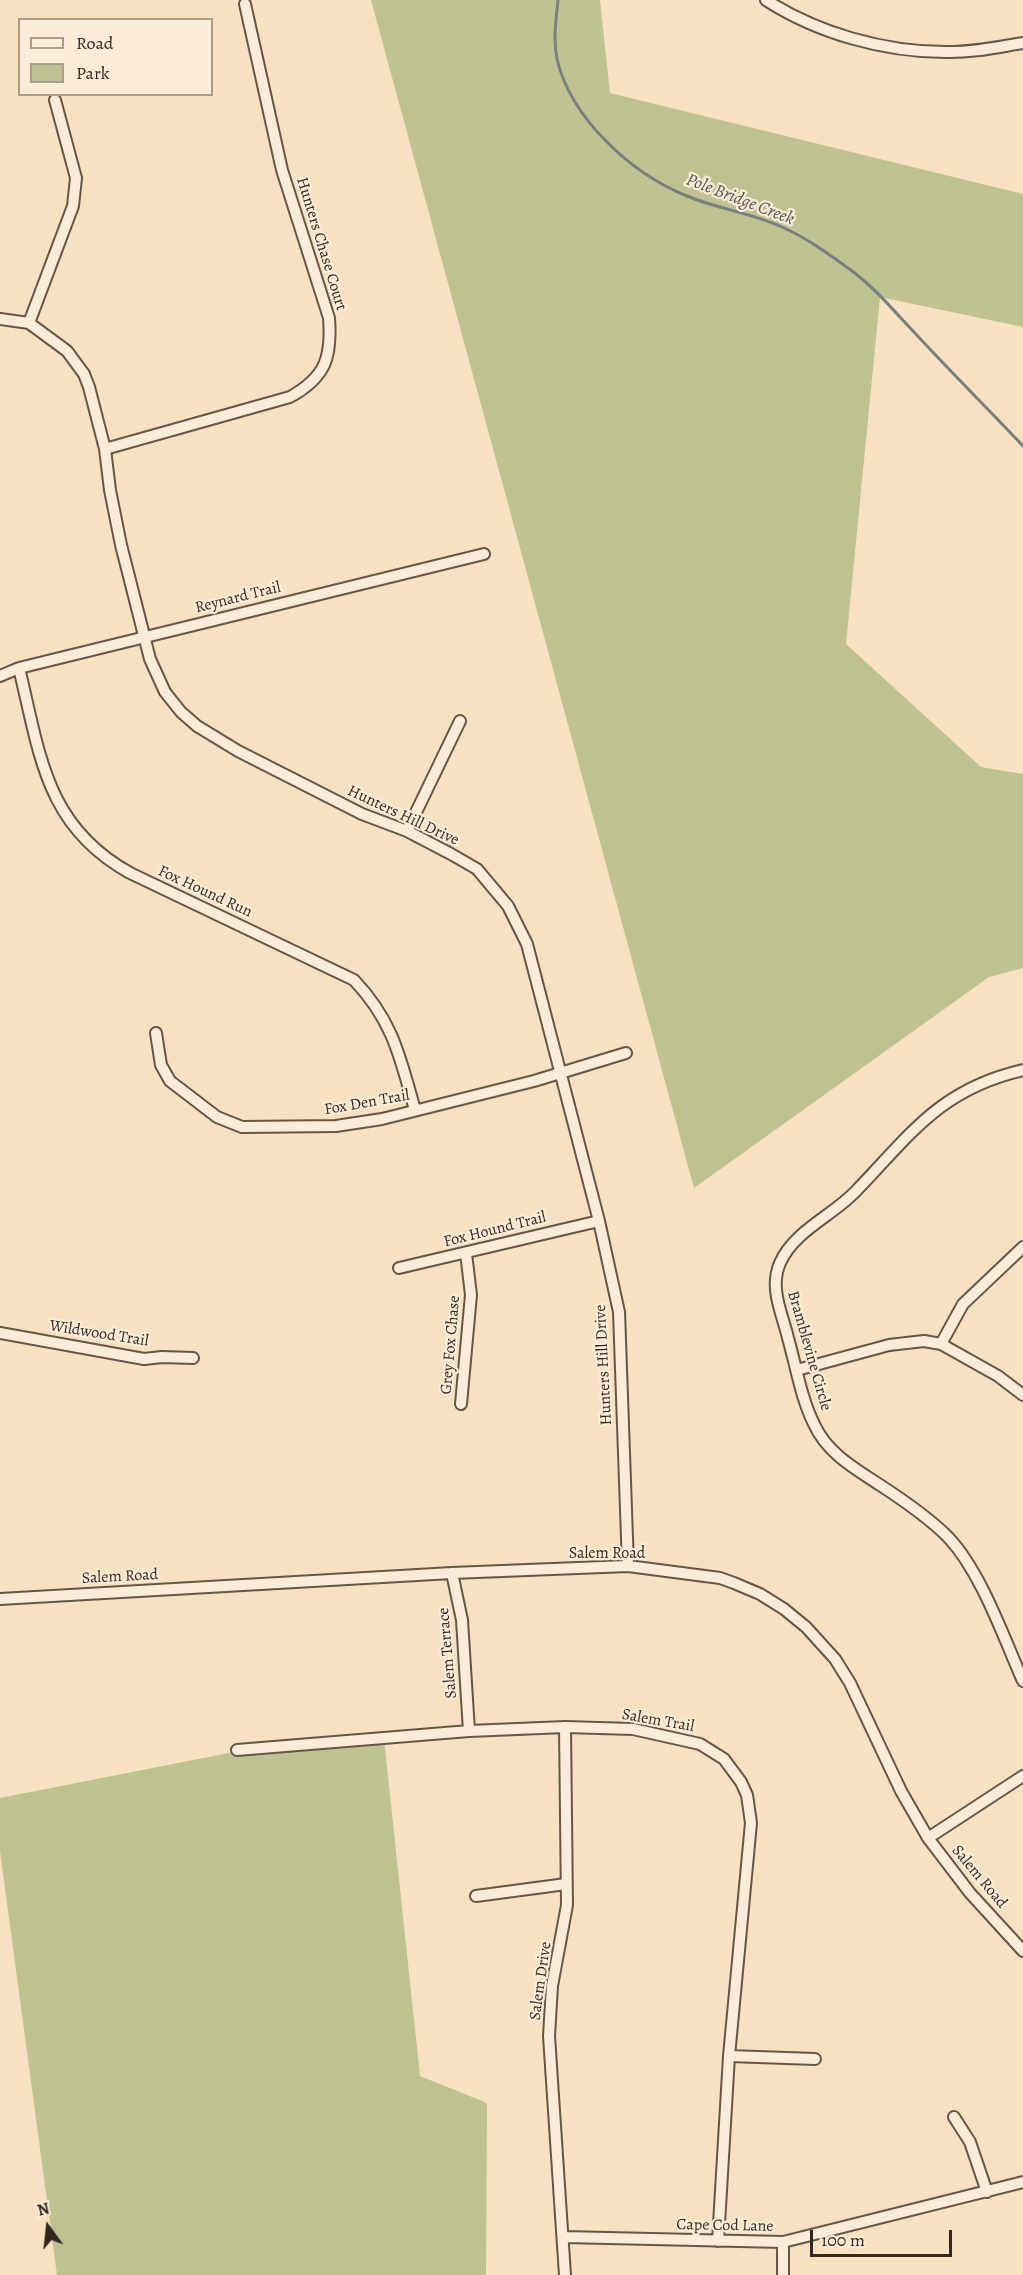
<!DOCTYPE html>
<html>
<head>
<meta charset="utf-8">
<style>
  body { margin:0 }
  #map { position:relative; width:1023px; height:2275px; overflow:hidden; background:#f7e1c0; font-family:Alegreya,serif }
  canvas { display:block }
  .legend { position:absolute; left:18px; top:18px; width:195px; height:78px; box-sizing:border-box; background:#faecd6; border:2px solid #ab9d8e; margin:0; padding:8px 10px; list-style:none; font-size:18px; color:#342723 }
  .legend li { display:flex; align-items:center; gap:12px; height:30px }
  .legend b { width:30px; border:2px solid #ab9d8e }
  .north { position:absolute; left:18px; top:2197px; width:60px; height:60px; -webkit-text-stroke:4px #faecd6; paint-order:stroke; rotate:345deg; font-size:16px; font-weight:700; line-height:24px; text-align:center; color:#342723 }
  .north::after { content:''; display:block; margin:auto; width:21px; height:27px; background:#342723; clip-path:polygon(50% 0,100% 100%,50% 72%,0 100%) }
  .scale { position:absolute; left:810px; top:2230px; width:142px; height:27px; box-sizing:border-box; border:3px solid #342723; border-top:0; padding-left:8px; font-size:18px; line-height:21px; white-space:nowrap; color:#342723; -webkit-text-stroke:4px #faecd6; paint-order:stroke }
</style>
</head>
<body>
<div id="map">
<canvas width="1023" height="2275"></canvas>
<ul class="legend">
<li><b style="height:8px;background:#faecd6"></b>Road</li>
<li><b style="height:16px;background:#bec291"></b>Park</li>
</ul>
<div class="north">N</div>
<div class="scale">100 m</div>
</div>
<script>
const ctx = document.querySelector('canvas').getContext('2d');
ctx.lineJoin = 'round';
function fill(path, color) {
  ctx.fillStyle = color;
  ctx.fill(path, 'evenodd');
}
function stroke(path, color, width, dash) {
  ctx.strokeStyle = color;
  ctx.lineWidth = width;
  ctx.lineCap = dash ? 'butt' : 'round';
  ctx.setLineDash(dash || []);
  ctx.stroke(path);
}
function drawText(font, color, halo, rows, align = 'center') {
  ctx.font = font + ' Alegreya,serif';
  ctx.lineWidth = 4.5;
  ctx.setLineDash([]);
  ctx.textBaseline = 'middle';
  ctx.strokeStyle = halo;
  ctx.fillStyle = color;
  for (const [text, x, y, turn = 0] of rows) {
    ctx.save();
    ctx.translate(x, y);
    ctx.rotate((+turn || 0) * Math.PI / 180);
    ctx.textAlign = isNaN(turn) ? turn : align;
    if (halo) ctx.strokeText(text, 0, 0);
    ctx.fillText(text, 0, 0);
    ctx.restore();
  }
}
const green = new Path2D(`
  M 371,0 L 600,0 L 610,93 L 1023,194 L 1023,327 L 880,297 L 846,644 L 981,767 L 1023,774 L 1023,968 L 989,977 L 694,1188 Z
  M 384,1739 L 420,2076 L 487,2103 L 486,2275 L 57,2275 L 0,1851 L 0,1798 L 234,1752 Z`);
const stream = new Path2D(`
  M 558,0 C 556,20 553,39 557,59 C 571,119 632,174 687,196 C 718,209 752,213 782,227 C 807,238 830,255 852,271 C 875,288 893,310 913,331 C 949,370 987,408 1023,446`);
const minor = new Path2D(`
  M 766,0 C 817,33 884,52 945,52 C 971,53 998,47 1023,43
  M 0,319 L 29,323 L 67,351 L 84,374 L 89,387 L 105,449 L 110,490 L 121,545 L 150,659 L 165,692 L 181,712 L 197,726 L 238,751 L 362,814 L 407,831 L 451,854 L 477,869 L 508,906 L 527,944 L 599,1221 L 619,1312 L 628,1566
  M 29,323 L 73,206 L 76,178 L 55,100
  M 105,449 L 290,397 C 326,377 332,357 329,318 L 282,170 L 245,4
  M 19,668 C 40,754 45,826 130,873 L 354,980 C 393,1021 400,1057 415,1110
  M 0,676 L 19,668 L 484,554
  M 407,831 L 460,721
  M 156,1033 L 161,1065 L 170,1081 L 217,1117 L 242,1127 L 336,1126 L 382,1119 L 534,1081 L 626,1053
  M 1023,1070 C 940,1089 911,1134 855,1192 C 832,1216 794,1231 780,1263 C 769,1288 782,1313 788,1338 C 796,1366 801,1398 814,1424 C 827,1453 854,1468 880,1485 C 903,1500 928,1517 948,1537 C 981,1572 1003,1636 1023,1681
  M 399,1268 L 599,1221
  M 0,1333 L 144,1359 L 162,1357 L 193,1358
  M 941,1344 L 963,1304 L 1023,1247
  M 797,1370 L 889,1345 L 924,1341 L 941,1344 L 998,1376 L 1023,1395
  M 461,1404 L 471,1295 L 466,1253
  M 452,1573 L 462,1620 L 469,1731
  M 0,1599 L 452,1573 L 628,1566 L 720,1578 L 734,1583 L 760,1594 L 784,1609 L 806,1627 L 835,1659 L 850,1683 L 901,1791 L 928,1838 L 970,1893 L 1023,1951
  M 237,1750 L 469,1731 L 565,1727 L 633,1729 L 700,1744 L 724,1759 L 741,1782 L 747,1795 L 751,1823 L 729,2056 L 718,2241
  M 928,1838 L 1023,1776
  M 476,1896 L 566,1884
  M 729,2056 L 815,2059
  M 954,2117 L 970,2142 L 987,2192
  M 564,2237 L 783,2242 L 1023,2182
  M 565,2275 L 549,2036 L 552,1986 L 567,1905 L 565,1727
  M 783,2275 L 783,2242`);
const streetNames = [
  ["Hunters Chase Court",321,244,73],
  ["Reynard Trail",238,598,-14],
  ["Hunters Hill Drive",403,816,25],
  ["Fox Hound Run",205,892,25],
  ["Fox Den Trail",367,1103,-10],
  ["Fox Hound Trail",495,1230,-14],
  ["Wildwood Trail",99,1334,9],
  ["Grey Fox Chase",451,1345,-85],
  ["Bramblevine Circle",809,1351,74],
  ["Hunters Hill Drive",604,1365,-93],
  ["Salem Road",607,1554],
  ["Salem Road",120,1577,-3],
  ["Salem Terrace",448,1653,-95],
  ["Salem Trail",658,1721,10],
  ["Salem Road",979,1877,50],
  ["Salem Drive",541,1981,-82],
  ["Cape Cod Lane",725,2226,1]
];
const waterNames = [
  ["Pole Bridge Creek",740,200,21]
];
fill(green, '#bec291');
stroke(stream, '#75807f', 3);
stroke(minor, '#65564a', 14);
stroke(minor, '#faecd6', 10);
drawText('16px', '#342723', '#faecd6', streetNames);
drawText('italic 18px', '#555351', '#faecd6', waterNames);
</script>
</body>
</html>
